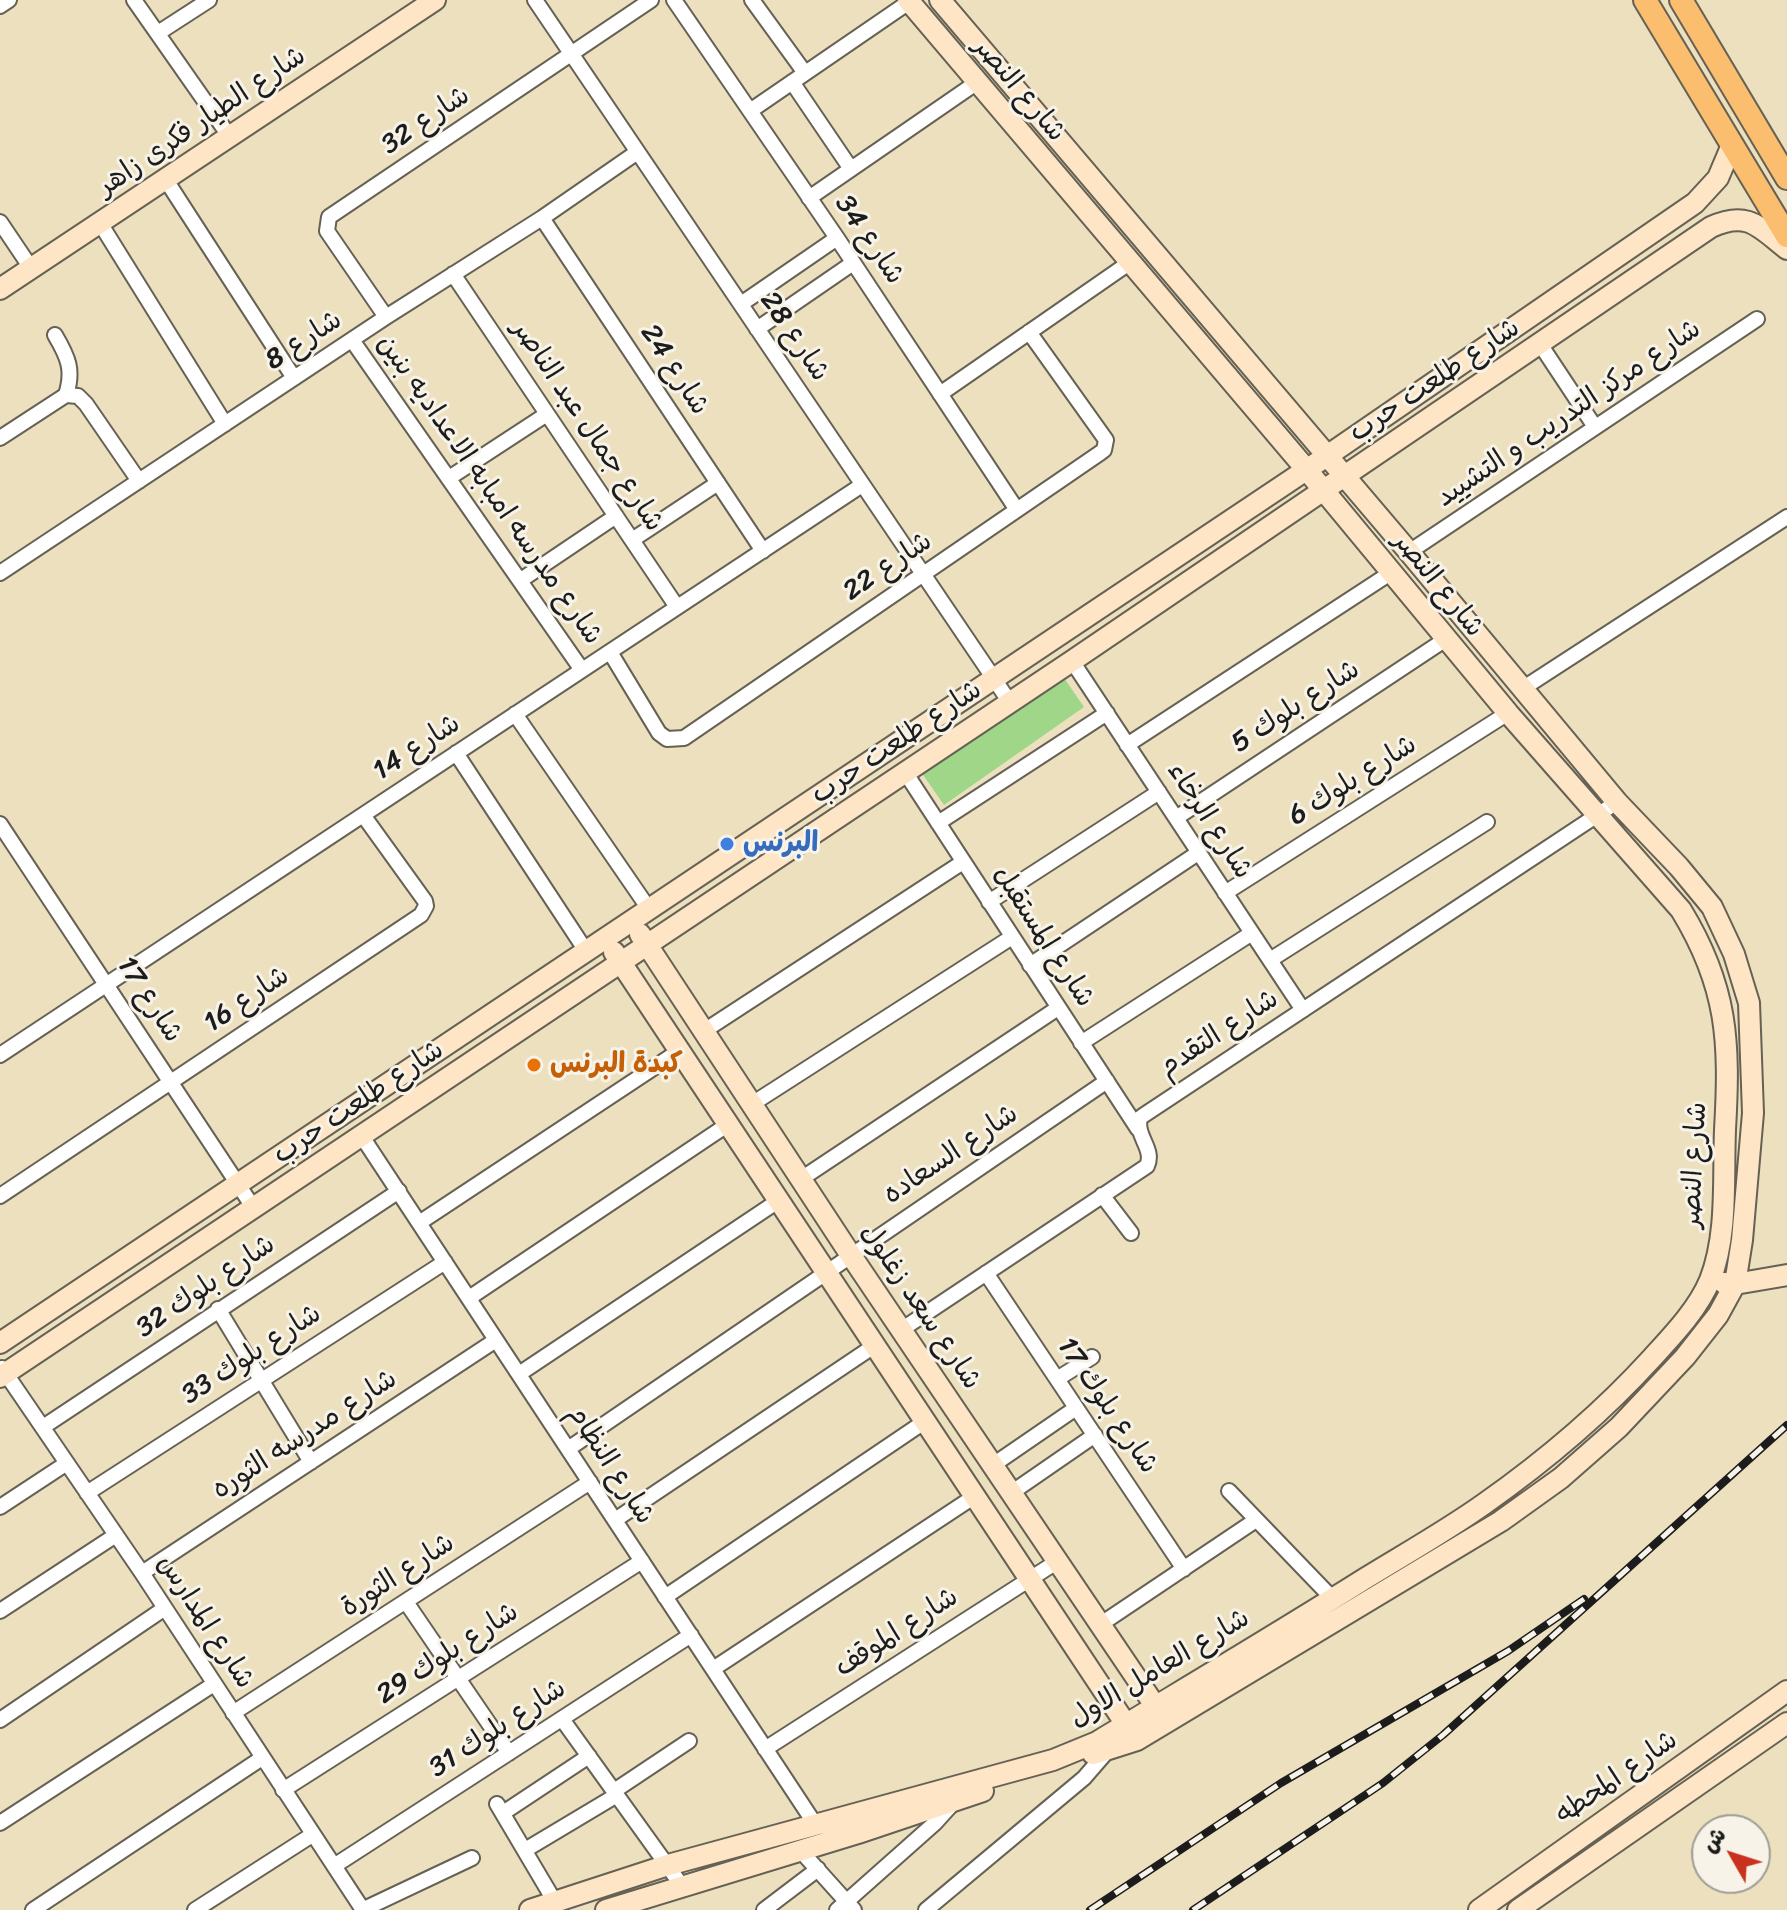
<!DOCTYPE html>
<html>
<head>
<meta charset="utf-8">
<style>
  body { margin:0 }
  #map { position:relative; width:1787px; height:1910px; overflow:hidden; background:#ece0be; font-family:Sriracha,"Playpen Sans Arabic",sans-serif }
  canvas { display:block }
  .north { position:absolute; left:1691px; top:1814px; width:80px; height:80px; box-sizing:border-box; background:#f7f3e8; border:2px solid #9f9d96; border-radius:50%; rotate:309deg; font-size:22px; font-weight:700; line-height:32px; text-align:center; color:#1c1c1c }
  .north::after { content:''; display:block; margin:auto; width:28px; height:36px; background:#c8321e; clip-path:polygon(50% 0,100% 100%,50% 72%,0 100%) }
</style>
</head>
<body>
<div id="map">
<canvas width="1787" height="1910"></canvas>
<div class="north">ش</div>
</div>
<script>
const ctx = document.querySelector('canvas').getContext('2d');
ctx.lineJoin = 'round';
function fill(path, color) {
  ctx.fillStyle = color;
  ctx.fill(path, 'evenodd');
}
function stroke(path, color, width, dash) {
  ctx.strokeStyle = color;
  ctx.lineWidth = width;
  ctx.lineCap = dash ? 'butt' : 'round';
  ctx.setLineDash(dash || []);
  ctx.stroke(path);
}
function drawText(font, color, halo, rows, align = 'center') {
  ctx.font = font + ' Sriracha,"Playpen Sans Arabic",sans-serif';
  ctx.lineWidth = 6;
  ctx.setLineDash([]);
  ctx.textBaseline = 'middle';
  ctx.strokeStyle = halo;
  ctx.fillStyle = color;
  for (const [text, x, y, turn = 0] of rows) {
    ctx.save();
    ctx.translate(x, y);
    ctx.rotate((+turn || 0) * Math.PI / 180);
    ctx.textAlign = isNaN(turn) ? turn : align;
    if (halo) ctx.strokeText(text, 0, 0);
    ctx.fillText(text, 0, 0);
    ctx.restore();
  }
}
const green = new Path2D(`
  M 1062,675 L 1084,707 L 944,805 L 921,772 Z`);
const street = new Path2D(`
  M 134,0 L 230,137
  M 535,0 L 1009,701
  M 674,0 L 837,238 L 1017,510
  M 752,0 L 805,73
  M 0,6 L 9,0
  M 158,33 L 209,0
  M 792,82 L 851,169
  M 750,111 L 909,2
  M 166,180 L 294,378
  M 809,198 L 976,83
  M 542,218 L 763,551
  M 0,222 L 31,268
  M 100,223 L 225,424
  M 453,274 L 677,607
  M 741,304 L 837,238
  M 386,317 L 327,231 L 329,217 L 651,0
  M 757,329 L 853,263
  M 55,335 C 68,357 74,370 66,395
  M 352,340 L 582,670
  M 1540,344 L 1595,427
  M 940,394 L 1129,263
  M 0,438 L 66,395 L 78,396 L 86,404 L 139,481
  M 449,478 L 547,414
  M 632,540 L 718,483
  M 1409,552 L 1757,319
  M 0,573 L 386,317 L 542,218 L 636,153
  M 521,580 L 616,516
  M 610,652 L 659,733 L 667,739 L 684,738 L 1100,453 L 1104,450 L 1106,440 L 1029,332
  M 1072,661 L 1303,1010
  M 1522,689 L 1787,517
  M 515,714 L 649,909
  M 1127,745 L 1392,572
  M 456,753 L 586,951
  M 905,772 L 1138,1129
  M 1176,818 L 1446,639
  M 938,823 L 1107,713
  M 0,824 L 253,1207
  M 1225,893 L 1508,713
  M 989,902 L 1159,792
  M 1270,960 L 1487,822
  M 1030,965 L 1198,853
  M 704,1031 L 963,862
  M 1081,1043 L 1252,933
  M 0,1055 L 862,485
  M 752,1104 L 1012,937
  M 361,1135 L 815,1824
  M 801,1179 L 1058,1008
  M 1102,1195 L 1131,1233
  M 0,1196 L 421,915 L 426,906 L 425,901 L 363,815
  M 419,1223 L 679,1051
  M 986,1273 L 1184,1569
  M 469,1298 L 727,1125
  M 218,1309 L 311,1462
  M 901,1330 L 1147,1166 C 1155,1149 1135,1136 1140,1118 L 1144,1115 L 1617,802
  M 2,1368 L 142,1573 L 363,1910
  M 519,1374 L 778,1201
  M 1057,1379 L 1092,1357
  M 43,1427 L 399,1191
  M 568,1449 L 1107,1081
  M 993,1465 L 1076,1408
  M 1229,1491 L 1333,1599
  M 87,1493 L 445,1262
  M 1011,1493 L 1095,1435
  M 0,1507 L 67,1463
  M 615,1520 L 874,1346
  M 142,1573 L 496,1340
  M 665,1597 L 924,1422
  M 406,1602 L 509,1753
  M 0,1611 L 116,1535
  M 1101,1624 L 1256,1520
  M 713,1669 L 975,1496
  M 233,1713 L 590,1482
  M 562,1719 L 682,1886
  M 0,1720 L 165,1608
  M 765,1749 L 1058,1561
  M 283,1790 L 642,1561
  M 614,1791 L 689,1741
  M 497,1804 L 555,1902
  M 503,1813 L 589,1756
  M 0,1823 L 214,1684
  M 525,1850 L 617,1795
  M 800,1850 L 854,1910
  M 334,1866 L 691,1635
  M 33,1910 L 262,1758
  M 195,1910 L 312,1835
  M 362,1910 L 472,1858
  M 764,1910 L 818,1869
  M 837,1910 L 935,1823 L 954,1802
  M 926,1910 L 1084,1778 L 1110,1748`);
const secondary = new Path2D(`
  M 940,0 L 1409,552 L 1617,802 L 1679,867 L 1712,907 L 1734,954 L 1749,1003 L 1753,1113 L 1742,1240 L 1735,1284 L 1718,1315 L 1685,1357 L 1619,1427 L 1561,1478 L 1501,1521 L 1137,1740 L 1093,1754
  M 0,289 L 435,0
  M 640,934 L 850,1254 L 1162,1716
  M 614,952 L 1131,1732
  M 1724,1283 L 1735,1284 L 1787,1275
  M 0,1343 L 1327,456 L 1695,203 L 1718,178 L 1732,145
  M 0,1377 L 1072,661 L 1711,227 C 1748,210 1759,227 1787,249
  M 530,1910 L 668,1865 L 1053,1760 L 1097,1742 C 1186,1688 1277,1634 1366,1578 C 1405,1554 1446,1531 1484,1504 C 1545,1461 1602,1413 1652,1358 C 1673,1335 1698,1309 1710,1280 C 1728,1235 1723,1178 1725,1130 C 1730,1042 1728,987 1681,910 L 1508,713 L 1306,469 L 908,0
  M 606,1910 L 858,1833 L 983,1791
  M 1479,1910 L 1787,1691
  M 1518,1910 L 1787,1723`);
const primary = new Path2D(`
  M 1645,0 L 1787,236
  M 1681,0 L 1787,178`);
const rail = new Path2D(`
  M 1090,1910 L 1281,1783 L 1508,1651 L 1584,1599
  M 1193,1910 L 1383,1783 L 1443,1735 L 1787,1425`);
const markers = [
  [727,844,8,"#3f7fe0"],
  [534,1065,8,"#e8710a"]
];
const streetNames = [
  ["شارع النصر",1019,90,50],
  ["شارع 32",426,121,-34],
  ["شارع الطيار فكرى زاهر",202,122,-34],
  ["شارع 34",869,240,56],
  ["شارع 28",794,337,56],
  ["شارع 8",304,341,-33],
  ["شارع 24",674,370,57],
  ["شارع طلعت حرب",1435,381,-34],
  ["شارع مركز التدريب و التشييد",1569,414,-34],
  ["شارع جمال عبد الناصر",587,426,56],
  ["شارع مدرسه امبابه الاعداديه بنين",489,490,55],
  ["شارع 22",888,567,-34],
  ["شارع النصر",1438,585,51],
  ["شارع بلوك 5",1296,707,-33],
  ["شارع طلعت حرب",897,743,-34],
  ["شارع 14",417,748,-33],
  ["شارع بلوك 6",1353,781,-32],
  ["شارع الرخاء",1209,821,57],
  ["شارع المستقبل",1043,937,57],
  ["شارع 17",149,1000,57],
  ["شارع 16",247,1000,-34],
  ["شارع التقدم",1219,1034,-33],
  ["شارع طلعت حرب",359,1103,-34],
  ["شارع السعاده",951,1155,-34],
  ["شارع النصر",1695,1165,-87],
  ["شارع بلوك 32",206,1287,-34],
  ["شارع سعد زغلول",920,1307,56],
  ["شارع بلوك 33",252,1355,-33],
  ["شارع بلوك 17",1107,1406,56],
  ["شارع مدرسه الثوره",305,1435,-33],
  ["شارع النظام",610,1465,57],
  ["شارع الثورة",398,1576,-33],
  ["شارع المدارس",205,1622,57],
  ["شارع الموقف",897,1633,-33],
  ["شارع بلوك 29",448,1654,-33],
  ["شارع العامل الاول",1160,1669,-31],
  ["شارع بلوك 31",498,1729,-33],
  ["شارع المحطه",1617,1778,-35]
];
const shopNames = [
  ["البرنس",743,844]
];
const foodNames = [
  ["كبدة البرنس",550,1065]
];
fill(green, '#9fd688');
stroke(street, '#656155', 18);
stroke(secondary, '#656155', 24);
stroke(primary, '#656155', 26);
stroke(street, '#fff', 14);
stroke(secondary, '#fde5c5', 20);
stroke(primary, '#fbbd6e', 22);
stroke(rail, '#1c1c1c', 8);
stroke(rail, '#f7f3e8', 5, [15]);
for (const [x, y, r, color] of markers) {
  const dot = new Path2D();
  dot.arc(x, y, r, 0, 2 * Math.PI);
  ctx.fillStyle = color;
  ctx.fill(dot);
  stroke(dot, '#f7f3e8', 3);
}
drawText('28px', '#1c1c1c', '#f7f3e8', streetNames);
drawText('bold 28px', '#366cbe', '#f7f3e8', shopNames, 'left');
drawText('bold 28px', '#c56008', '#f7f3e8', foodNames, 'left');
</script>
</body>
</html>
